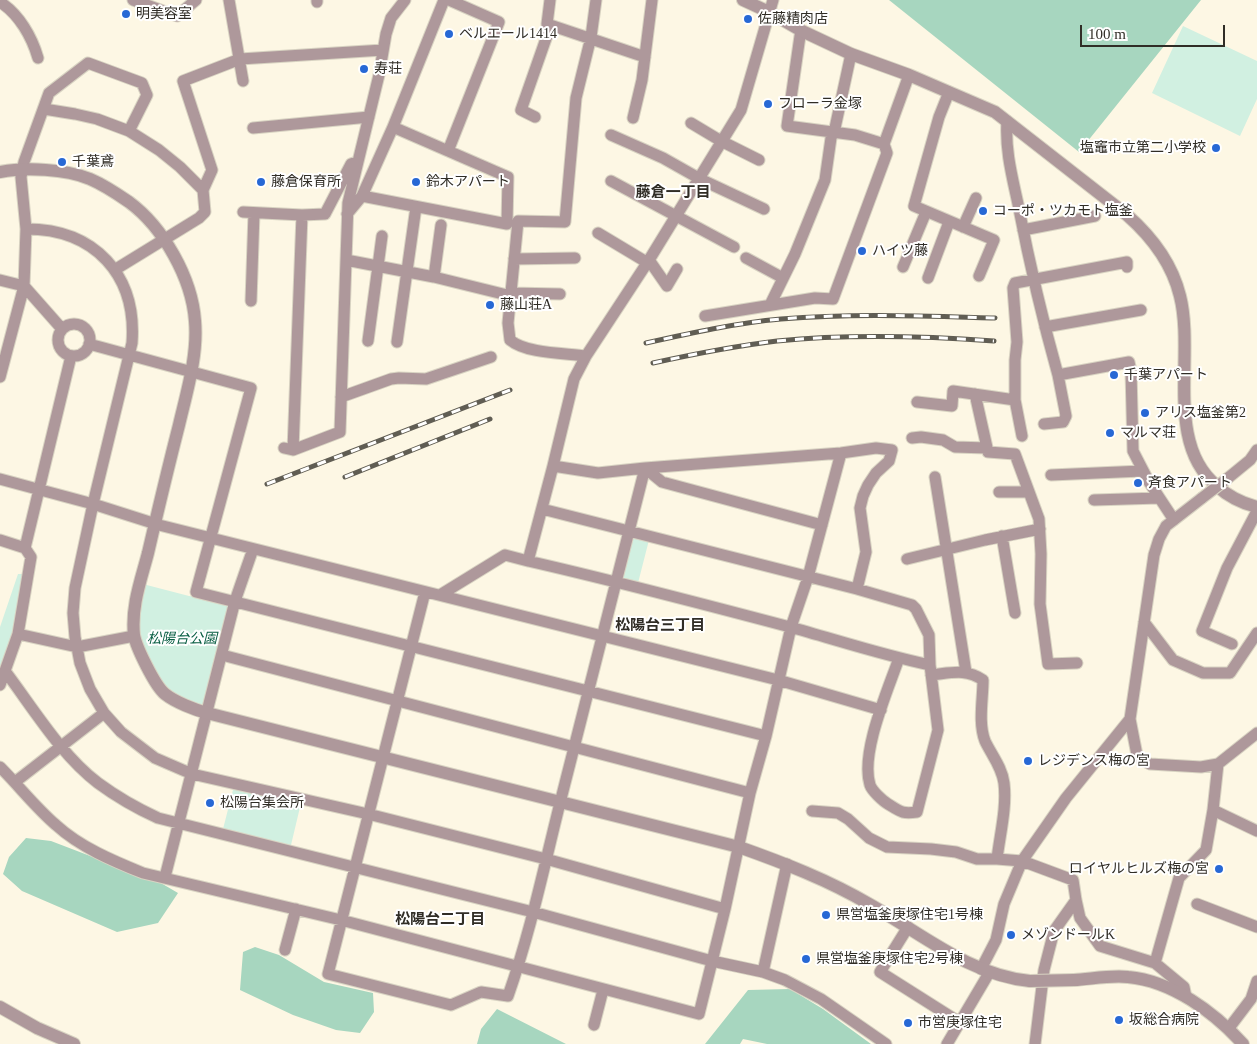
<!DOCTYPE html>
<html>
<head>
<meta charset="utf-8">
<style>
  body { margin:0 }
  #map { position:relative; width:1257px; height:1044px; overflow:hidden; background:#fdf7e4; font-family:"Times New Roman",serif }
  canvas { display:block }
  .scale { position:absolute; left:1080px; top:25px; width:145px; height:22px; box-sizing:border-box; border:2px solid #302d26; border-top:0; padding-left:6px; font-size:15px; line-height:18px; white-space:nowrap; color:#302d26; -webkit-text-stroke:4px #fff; paint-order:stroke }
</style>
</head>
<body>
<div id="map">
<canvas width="1257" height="1044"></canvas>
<div class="scale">100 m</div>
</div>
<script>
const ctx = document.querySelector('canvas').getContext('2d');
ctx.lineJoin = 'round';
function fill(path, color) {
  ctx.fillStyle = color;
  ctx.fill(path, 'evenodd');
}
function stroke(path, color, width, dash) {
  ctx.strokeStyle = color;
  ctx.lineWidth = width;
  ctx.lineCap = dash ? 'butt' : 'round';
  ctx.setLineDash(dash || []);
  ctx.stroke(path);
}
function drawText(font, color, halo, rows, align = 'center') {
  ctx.font = font + ' "Times New Roman","Noto Sans JP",serif';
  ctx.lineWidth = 4;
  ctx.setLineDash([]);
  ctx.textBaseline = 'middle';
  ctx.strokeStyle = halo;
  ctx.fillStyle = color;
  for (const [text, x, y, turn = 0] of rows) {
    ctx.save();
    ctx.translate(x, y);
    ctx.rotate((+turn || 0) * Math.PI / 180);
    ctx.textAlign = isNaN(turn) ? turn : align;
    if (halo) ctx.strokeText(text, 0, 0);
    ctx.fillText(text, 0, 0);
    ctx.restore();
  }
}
const green = new Path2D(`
  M 1183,26 L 1257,61 L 1257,99 L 1240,136 L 1152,93 Z
  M 629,531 L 650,536 L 637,587 L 615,581 Z
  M 18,574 L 25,574 L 14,631 L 0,677 L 0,627 Z
  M 139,583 L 189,596 L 235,601 L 207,713 L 165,694 L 134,636 Z
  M 234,786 L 301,803 L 291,845 L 223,829 Z`);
const forest = new Path2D(`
  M 889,0 L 1201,0 L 1079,152 Z
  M 26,838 L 51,841 L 132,872 L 154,879 L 178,893 L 158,923 L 117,932 L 22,891 L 3,874 L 9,857 Z
  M 255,947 L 279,955 L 324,982 L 373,993 L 374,1012 L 360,1033 L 336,1030 L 293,1015 L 240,990 L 243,952 Z
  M 790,989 L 823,1009 L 871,1044 L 767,1044 L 743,1039 L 740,1044 L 705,1044 L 748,990 Z
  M 497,1009 L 566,1044 L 477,1044 L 481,1029 Z`);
const minor = new Path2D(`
  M 133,0 L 177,16 L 196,0
  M 229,0 L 243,81
  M 0,2 C 19,14 32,37 38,58
  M 317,2 L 317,0
  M 547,24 L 645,57
  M 802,31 L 800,36 L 787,126 L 855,135 L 884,144
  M 949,92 L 939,117 L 914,206 L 994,240 L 979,276
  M 44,109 L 75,114 L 97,119 L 129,131 L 159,150 L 180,167 L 203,190 L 205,212 L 199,218 L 116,269
  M 535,117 L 521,110 L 549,30 L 547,24 L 550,0
  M 633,118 L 642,80 L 652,0
  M 1007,121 C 1005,150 1012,176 1018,204 C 1029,261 1042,318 1058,375 L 1129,362 L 1131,371 L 1133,451 L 1149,482 L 1174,520
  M 691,123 L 721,141 L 759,160
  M 253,128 L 369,117
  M 611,135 L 663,158 L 702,180 L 764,209
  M 448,151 L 499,22 L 449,0
  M 611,181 L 734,247
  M 203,190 L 212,170 L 183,81 L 240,59 L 383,50
  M 362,196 L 507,224 L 508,177 L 393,127
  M 243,212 L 302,215 L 293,450
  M 347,214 L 362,196 L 393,127 L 444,0
  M 302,215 L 325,214 L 351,164 L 357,162
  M 963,227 L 976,198
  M 26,229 C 95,229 137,275 132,343 L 93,504 L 75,588 L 73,613 L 75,637 L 80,663 L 90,689 L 104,713 L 121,732 L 155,758 L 192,774 L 368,814 L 546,859 L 725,909
  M 1023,230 L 1095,216
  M 598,233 L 648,263
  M 746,258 L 783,278
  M 514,259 L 575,258
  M 346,260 L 434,277 L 507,295 L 511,293 L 560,294
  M 649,260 L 667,286 L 677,269
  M 903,267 L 926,212
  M 434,277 L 441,225
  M 928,278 L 949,222
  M 0,280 L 24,286 L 62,329
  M 251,301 L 254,213
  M 770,305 L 795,254 L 825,180 L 831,138 L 835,128 L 851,54
  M 705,316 L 815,298 L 833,299 L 887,153 L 884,144 L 909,75
  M58 340a16 16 0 1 1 32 0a16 16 0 1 1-32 0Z
  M 1045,327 L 1141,310
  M 368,341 L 382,236
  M 397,342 L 416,207
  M 89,344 L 251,388 L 196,592 L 766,736
  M 586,356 C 565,353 527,354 510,340 L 508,323 L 518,221 L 565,222 L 576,98 L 591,37 L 596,0
  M 0,377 L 24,286 L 26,229 L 21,177 L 24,162 L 49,93 L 88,63 L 142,83 L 147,95 L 129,131
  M 975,394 L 988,452 L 1015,454 L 1039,519 L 1041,554 L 1040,604 L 1048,664 L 1077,663
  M 341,397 L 391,379 L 399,378 L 426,379 L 491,357
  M 1015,400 L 1022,436
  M 917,402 L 952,406 L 953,391 L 1015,400 L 1015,360 L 1017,342 L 1013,288 L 1015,283 L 1127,262 L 1127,267
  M 1044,424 L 1063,422 L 1066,416 L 1058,375
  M 912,438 L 921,437 L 943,440 L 955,447 L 987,448
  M 284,448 L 293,450 L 340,432 L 348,203 L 379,75 L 386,34 L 391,18 L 405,0
  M 553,466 L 598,473 L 645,468 L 841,453 L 876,448 L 892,450 L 889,461 L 876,473 L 868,485 L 863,496 L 860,508 L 866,552 L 857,589
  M 1051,475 L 1142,471
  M 935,477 L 966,672
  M 1228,478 L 1250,460 L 1257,450
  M 0,479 L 93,504 L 159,525 L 778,680 L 881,710
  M 999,492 L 1028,492
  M 1202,498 L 1166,526 L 1159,539 L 1154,555 L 1130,719 L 1137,755 L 1142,760 L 1150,764 L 1201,767 L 1218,764 L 1257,733
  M 1094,500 L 1159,498
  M 542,509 L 857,589 L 912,605 L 916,609 L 929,635 L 930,665 L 938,730 L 917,812 C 902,814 901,812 888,804 C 883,801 872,791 870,785 C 860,753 888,690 899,658
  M 1002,536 L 1015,613
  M 0,540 L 25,548 L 71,356
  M 907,559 L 985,540 L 1040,529
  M 528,561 C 616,581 703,604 790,627 C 837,640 882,655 930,665
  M 425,592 L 328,974 L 451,1005 L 481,992 L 508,996 C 531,931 545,862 562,795 C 590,686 617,577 645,468 L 662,482 L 822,525
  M 440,595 L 505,555 L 528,561 L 553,466 L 574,379 L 586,356 L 649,260 L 741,110 L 773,0
  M 1144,622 L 1173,660 L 1203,673 L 1230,673 L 1257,633
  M 18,634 L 77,647 L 134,636
  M 1232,644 L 1202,631 L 1227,568 L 1257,511
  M 222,655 L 750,793
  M 5,671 C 33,708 61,755 98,783 C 117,797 136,808 158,818 L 533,912 L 712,961 L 763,972 L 785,980 L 821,999 L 886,1044
  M 0,685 L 18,634 L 31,557 L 25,548
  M 0,767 C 19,786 36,808 56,825 C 80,847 113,861 143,873 L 341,920 L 699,1014 L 725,909 L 750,793 L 766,736 L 791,627 L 808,577 L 841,453
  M 15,782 L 104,713
  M 1213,810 L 1257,831
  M 812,811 L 838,813 L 848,819 L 869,838 L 887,847 L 931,849 L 956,852 L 977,859 L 997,859 C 1000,834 1007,807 1004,783 C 1002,767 991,754 985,741 C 978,723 983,699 983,680 C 966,668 951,673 931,675
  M 997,859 L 1022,861 L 1073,880 L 1076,900 L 1080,918 L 1100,946 L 1155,963 L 1184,987 L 1186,997
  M 165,877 L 235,601 L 253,549
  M 1197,904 L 1257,927
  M 908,927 L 880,972 L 959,1022
  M 285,950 L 296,909
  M 1155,963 L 1179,878 L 1206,850 L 1213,810 L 1218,764
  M 981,969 L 996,940 L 1004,904 L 1022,861 L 1066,798 L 1130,719
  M 763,972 L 787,864
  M 594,1025 L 603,990
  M 1229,1028 L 1251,999 L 1257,981
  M 947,1044 L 989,973
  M 1035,1044 L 1044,970 L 1054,931 L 1076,900`);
const tertiary = new Path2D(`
  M 743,0 L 769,12 L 802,31 L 851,54 L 909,75 L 995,112 L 1127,215 C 1152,237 1172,263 1180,296 C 1195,355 1164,443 1217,486 C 1229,497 1241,503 1257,507
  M 0,172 C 25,167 66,169 90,179 C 104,185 116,193 129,202 C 163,227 192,278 195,321 C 198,355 187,391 179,425 C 168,468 158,510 148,553 C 141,580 131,606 134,635 C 136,647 155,686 165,694 C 175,702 195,710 207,713 L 739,847 C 784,863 828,880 869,904 C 921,933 969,975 1030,981
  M 1074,980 C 1091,979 1111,975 1128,977 C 1172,981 1214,1012 1243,1044
  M 0,1007 L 37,1028 L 74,1044`);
const rail = new Path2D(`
  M 646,343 C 691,333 736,323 781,319 C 853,313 924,316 995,318
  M 653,363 C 694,354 735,346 777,341 C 849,334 922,336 994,341
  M 345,477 L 490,419
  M 267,484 L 510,390`);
const minorBridge = new Path2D(`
  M 1202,498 L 1228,478`);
const tertiaryBridge = new Path2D(`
  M 1030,981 L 1074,980`);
const markers = [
  [126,14,5,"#2768d5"],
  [748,19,5,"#2768d5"],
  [449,34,5,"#2768d5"],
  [364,69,5,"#2768d5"],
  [768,104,5,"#2768d5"],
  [1216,148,5,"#2768d5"],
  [62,162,5,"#2768d5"],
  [261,182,5,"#2768d5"],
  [416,182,5,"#2768d5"],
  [983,211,5,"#2768d5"],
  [862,251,5,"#2768d5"],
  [490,305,5,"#2768d5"],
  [1114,375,5,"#2768d5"],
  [1145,413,5,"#2768d5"],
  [1110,433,5,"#2768d5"],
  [1138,483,5,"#2768d5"],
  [1028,761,5,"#2768d5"],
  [210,803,5,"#2768d5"],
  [1219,869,5,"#2768d5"],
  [826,915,5,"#2768d5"],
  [1011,935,5,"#2768d5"],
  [806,959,5,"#2768d5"],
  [1119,1020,5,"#2768d5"],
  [908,1023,5,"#2768d5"]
];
const poiNames = [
  ["明美容室",136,14],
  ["佐藤精肉店",758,19],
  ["ベルエール1414",459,34],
  ["寿荘",374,69],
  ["フローラ金塚",778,104],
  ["塩竈市立第二小学校",1206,148,"right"],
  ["千葉鳶",72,162],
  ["藤倉保育所",271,182],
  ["鈴木アパート",426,182],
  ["コーポ・ツカモト塩釜",993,211],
  ["ハイツ藤",872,251],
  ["藤山荘A",500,305],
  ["千葉アパート",1124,375],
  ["アリス塩釜第2",1155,413],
  ["マルマ荘",1120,433],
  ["斉食アパート",1148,483],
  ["レジデンス梅の宮",1038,761],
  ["松陽台集会所",220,803],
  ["ロイヤルヒルズ梅の宮",1209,869,"right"],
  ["県営塩釜庚塚住宅1号棟",836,915],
  ["メゾンドールK",1021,935],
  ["県営塩釜庚塚住宅2号棟",816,959],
  ["坂総合病院",1129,1020],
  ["市営庚塚住宅",918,1023]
];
const parkNames = [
  ["松陽台公園",182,639]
];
const neighbourhoodNames = [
  ["藤倉一丁目",673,193],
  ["松陽台三丁目",660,626],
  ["松陽台二丁目",440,920]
];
fill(green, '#d1f0e1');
fill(forest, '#a7d6bf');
stroke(minor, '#d8d3c2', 13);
stroke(tertiary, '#d8d3c2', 14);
stroke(minor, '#ae989b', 11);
stroke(tertiary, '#ae989b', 12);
stroke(rail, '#605d53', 5);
stroke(rail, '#fff', 3, [9]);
stroke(minorBridge, '#d8d3c2', 13, []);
stroke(tertiaryBridge, '#d8d3c2', 14, []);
stroke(minorBridge, '#ae989b', 11);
stroke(tertiaryBridge, '#ae989b', 12);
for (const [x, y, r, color] of markers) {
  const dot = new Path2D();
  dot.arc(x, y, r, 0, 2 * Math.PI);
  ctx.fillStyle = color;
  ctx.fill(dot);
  stroke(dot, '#fff', 2);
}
drawText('14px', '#302d26', '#fff', poiNames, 'left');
drawText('italic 14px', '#075d42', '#fff', parkNames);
drawText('bold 15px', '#302d26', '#fff', neighbourhoodNames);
</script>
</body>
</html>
